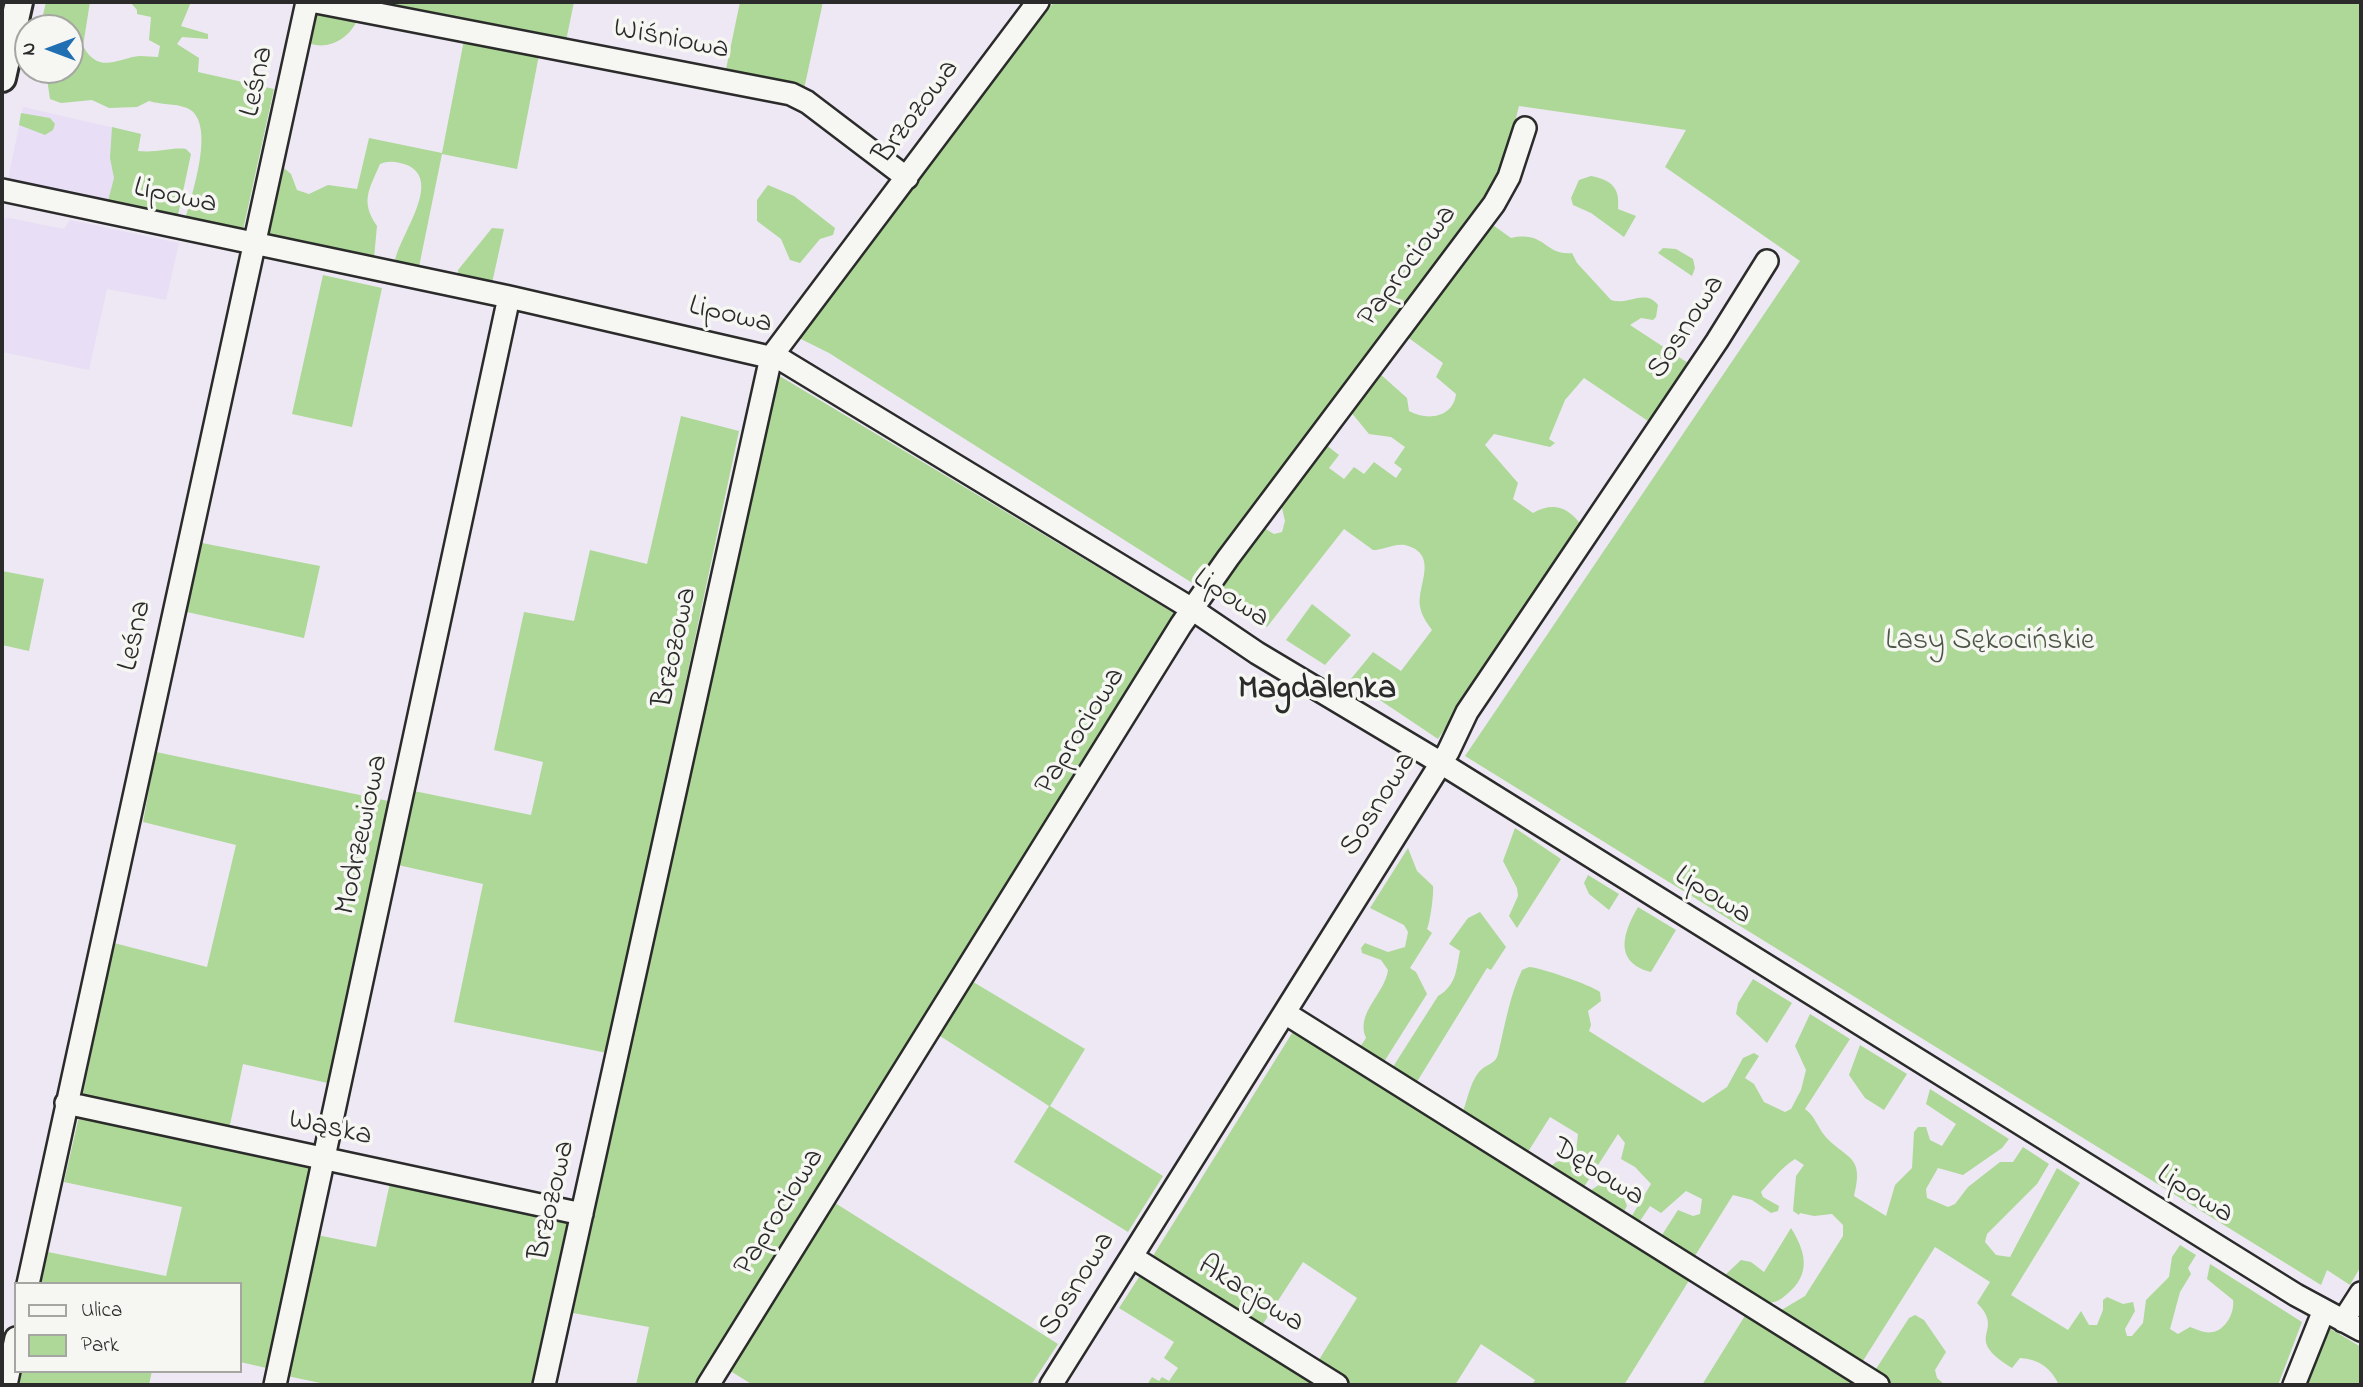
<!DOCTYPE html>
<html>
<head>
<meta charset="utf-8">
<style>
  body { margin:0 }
  #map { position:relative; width:2363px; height:1387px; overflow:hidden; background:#eee8f4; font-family:"Indie Flower",sans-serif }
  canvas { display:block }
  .frame { position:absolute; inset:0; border:4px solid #2b2b2b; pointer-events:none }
  .legend { position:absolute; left:14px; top:1282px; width:228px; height:91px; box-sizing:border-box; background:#f6f6f2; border:2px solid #a5a5a2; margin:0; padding:9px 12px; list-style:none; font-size:21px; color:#2b2b2b }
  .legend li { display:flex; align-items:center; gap:14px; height:35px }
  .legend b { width:35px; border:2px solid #a5a5a2 }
  .north { position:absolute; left:14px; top:14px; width:70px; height:70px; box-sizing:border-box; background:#f6f6f2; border:2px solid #a5a5a2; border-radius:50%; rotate:270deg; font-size:19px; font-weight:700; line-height:28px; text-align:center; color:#2b2b2b }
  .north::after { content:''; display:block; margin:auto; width:24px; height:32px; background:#1f6fb2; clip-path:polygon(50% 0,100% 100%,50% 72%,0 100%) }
</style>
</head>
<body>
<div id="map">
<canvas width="2363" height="1387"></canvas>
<div class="frame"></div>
<ul class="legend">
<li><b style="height:9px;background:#f6f6f2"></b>Ulica</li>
<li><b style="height:19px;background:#add897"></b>Park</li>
</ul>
<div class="north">N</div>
</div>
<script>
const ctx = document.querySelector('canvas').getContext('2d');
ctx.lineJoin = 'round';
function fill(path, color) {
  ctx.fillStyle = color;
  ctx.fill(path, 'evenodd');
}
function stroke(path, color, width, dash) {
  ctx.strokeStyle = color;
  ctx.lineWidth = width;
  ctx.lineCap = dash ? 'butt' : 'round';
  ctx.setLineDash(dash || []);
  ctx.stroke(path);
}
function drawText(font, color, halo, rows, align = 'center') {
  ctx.font = font + ' "Indie Flower",sans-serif';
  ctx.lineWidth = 7;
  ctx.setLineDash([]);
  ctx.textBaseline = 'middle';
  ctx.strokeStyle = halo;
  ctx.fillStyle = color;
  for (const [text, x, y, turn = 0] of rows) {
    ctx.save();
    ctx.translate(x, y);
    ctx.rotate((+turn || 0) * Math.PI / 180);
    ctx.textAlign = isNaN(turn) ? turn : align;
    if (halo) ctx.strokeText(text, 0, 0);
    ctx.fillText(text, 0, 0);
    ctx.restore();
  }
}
const built = new Path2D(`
  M 23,107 L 141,134 L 125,204 L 8,179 Z
  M 10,218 L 64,229 L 70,220 L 179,243 L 166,300 L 107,289 L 89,370 L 2,352 L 2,219 Z`);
const green = new Path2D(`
  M 46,2 L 90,2 L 83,46 C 99,76 120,57 140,56 C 146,56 152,57 158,57 L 160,46 L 149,40 L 151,17 L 137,14 L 137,10 L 130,2 L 191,2 L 181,26 L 208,34 L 208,39 L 182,37 L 177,44 L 199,58 L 198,72 L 274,89 L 243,230 L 186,217 C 192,193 217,121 187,108 C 174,103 161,105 149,101 L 137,107 L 109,108 L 92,100 L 61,103 L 50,99 L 47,79 L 36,70 L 70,70 L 70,28 L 40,28 Z
  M 365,2 L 574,2 L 566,41 Z
  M 740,2 L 823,2 L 804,89 L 725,74 Z
  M 1054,2 L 2361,2 L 2361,1266 L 2350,1285 L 2327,1270 L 2321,1285 L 1465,756 L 1800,261 L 1665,167 L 1686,130 L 1519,106 L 1504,166 L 1478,213 L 1197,586 L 829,353 L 795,336 Z
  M 318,10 L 358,18 C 351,37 330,50 311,44 Z
  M 464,40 L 539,55 L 517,169 L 442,154 L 419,267 L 395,262 C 398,237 444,181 407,165 C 398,162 389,160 380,164 C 369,190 360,201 377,226 L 374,258 L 269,235 L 284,168 L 291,174 L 297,190 L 309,194 L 328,185 L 357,189 L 369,138 L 442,153 Z
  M 21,113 L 50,118 L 55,124 L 53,130 L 45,135 L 19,125 Z
  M 112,127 L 141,134 L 138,151 C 157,153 172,147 186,149 L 191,154 L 178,215 L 108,201 L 114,178 L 110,158 Z
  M 1591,176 C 1612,180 1620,188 1618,209 L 1636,216 L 1624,237 L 1591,213 L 1573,205 L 1571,198 L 1579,180 Z
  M 768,185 L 794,196 L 835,228 L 833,235 L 820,239 L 800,263 L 790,260 L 781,239 L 757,221 L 757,200 Z
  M 1490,223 L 1511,238 C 1545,230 1545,256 1572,253 L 1577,263 L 1611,300 C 1628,306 1645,288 1658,305 L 1656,317 L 1653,320 L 1641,318 L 1630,325 L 1691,365 L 1651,423 L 1584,378 L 1565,400 L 1549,439 L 1555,443 L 1550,447 L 1494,434 L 1485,445 L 1518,483 L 1513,499 L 1533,513 C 1554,501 1569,508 1582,526 L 1438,739 L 1350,680 L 1373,652 L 1401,671 L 1432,630 C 1427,623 1421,615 1420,606 C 1417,585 1440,554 1405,545 C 1396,543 1382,550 1373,550 L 1344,529 L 1267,627 L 1215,593 L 1264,528 L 1274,534 L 1282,532 L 1285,521 L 1281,504 L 1325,444 L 1339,455 L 1329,468 L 1344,479 L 1354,467 L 1364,474 L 1374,462 L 1396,478 L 1402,469 L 1394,463 L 1405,447 L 1391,437 L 1369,434 L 1350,411 L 1379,373 L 1407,398 L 1409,411 C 1427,421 1453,418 1456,394 L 1436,377 L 1443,363 L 1406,336 Z
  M 492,228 L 504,229 L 492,283 L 458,275 L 458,270 Z
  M 1663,248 L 1676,249 L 1693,259 L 1695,268 L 1692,276 L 1658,253 Z
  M 323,275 L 382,288 L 352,427 L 292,414 Z
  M 778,375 L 1174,613 L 695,1385 L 636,1385 L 649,1327 L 573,1313 Z
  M 681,416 L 739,431 L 607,1053 L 454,1022 L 483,884 L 398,865 L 414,791 L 531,815 L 543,762 L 494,750 L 524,612 L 574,621 L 590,550 L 647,564 Z
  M 202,543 L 320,566 L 304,638 L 187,612 Z
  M 2,571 L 44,579 L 29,651 L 2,645 Z
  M 1312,604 L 1351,635 L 1325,665 L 1286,640 Z
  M 156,752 L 393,802 L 332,1084 L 243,1064 L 228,1134 L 81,1103 L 114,943 L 207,967 L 236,845 L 143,822 Z
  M 1515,828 L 1561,859 L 1517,928 L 1509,916 L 1518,896 L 1517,888 L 1503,861 Z
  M 1408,848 L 1417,871 L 1433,886 C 1434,894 1430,923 1427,929 L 1432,933 L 1410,968 L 1416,972 L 1427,994 L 1382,1065 L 1358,1050 L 1366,1038 C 1355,1013 1385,994 1388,970 L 1381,960 L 1362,953 L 1361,948 L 1365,943 L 1388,952 L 1405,947 L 1408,932 L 1404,925 L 1370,908 Z
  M 1588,875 L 1619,894 L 1609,910 L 1589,894 L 1584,883 Z
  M 1638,907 L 1676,930 L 1651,972 C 1612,962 1624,931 1638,907 Z
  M 1480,912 L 1506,947 L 1491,970 L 1487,968 L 1415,1085 L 1391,1070 L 1438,996 C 1457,985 1456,969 1460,951 L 1449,944 L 1468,918 Z
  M 1529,967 C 1539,967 1591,985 1600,992 L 1601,1001 L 1588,1011 L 1591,1025 L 1589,1031 L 1703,1103 L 1727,1087 L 1743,1058 L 1754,1053 L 1759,1056 L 1745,1078 L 1754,1084 L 1764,1102 L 1785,1112 L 1791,1109 L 1801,1090 L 1806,1070 L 1795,1046 L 1810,1014 L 1850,1039 L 1805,1109 C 1816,1117 1817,1127 1825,1136 C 1846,1160 1865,1154 1854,1196 L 1886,1216 L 1895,1185 L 1912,1168 L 1914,1132 L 1918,1127 L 1926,1127 L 1930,1140 L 1942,1146 L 1956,1124 L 1926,1104 L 1930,1089 L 2009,1139 L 2002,1148 L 1963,1175 L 1938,1168 L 1926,1189 L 1927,1198 L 1948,1207 L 1955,1204 L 1968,1187 L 2000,1162 L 2013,1162 L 2023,1147 L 2049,1164 L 2037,1184 L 1987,1234 L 1985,1242 L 1996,1255 L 2010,1257 L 2057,1168 L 2080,1183 L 2011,1295 L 2068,1330 L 2081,1311 L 2089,1325 L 2097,1325 L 2103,1310 L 2103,1300 L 2107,1297 L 2123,1304 L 2133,1302 L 2135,1311 L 2125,1329 L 2127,1336 L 2132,1336 L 2143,1323 L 2146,1300 L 2169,1277 L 2172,1257 L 2180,1245 L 2196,1255 L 2188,1268 L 2191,1274 L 2180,1292 L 2170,1329 L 2178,1334 L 2190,1327 C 2196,1329 2205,1334 2213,1332 C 2225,1330 2235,1313 2233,1300 L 2207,1279 L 2210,1264 L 2302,1322 L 2278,1385 L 2059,1385 C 2051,1368 2039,1359 2020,1358 L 2012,1368 C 1960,1336 2007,1333 1977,1303 L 1990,1282 L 1935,1247 L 1861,1364 L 1778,1312 L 1805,1296 L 1843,1236 L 1843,1225 L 1832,1214 L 1814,1216 L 1800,1213 L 1799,1215 L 1793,1211 L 1796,1176 L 1804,1165 L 1795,1159 C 1781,1168 1772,1180 1761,1192 L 1763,1197 L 1779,1206 L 1778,1211 L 1771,1213 L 1752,1200 L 1733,1195 L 1693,1259 L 1660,1238 L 1678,1210 L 1693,1216 L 1700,1214 L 1702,1199 L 1686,1191 L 1661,1213 L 1650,1206 L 1638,1224 L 1630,1219 L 1651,1184 L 1635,1167 L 1621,1159 L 1625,1143 L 1618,1134 L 1582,1190 L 1548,1169 L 1556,1162 L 1570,1159 L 1576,1152 L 1578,1134 L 1550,1117 L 1526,1155 L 1462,1115 C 1467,1101 1471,1078 1482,1069 C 1488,1064 1496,1063 1498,1054 C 1505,1026 1509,997 1522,970 Z
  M 1753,979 L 1792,1003 L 1767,1043 L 1736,1014 L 1738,1003 Z
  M 970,980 L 1085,1049 L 1050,1106 L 1163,1176 L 1128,1232 L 1014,1162 L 1049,1106 L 937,1034 Z
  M 1294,1030 L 1690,1279 L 1624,1385 L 1532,1385 L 1535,1380 L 1481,1344 L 1455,1385 L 1354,1385 L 1317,1363 L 1357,1298 L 1303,1262 L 1261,1327 L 1151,1259 Z
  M 1860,1045 L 1907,1074 L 1884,1110 L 1865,1098 L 1849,1075 Z
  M 80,1112 L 315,1161 L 271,1369 L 240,1362 L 240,1284 L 41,1284 L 48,1252 L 166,1276 L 182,1207 L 64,1182 Z
  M 391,1178 L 568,1217 L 531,1385 L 330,1385 L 287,1376 L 317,1235 L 376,1247 Z
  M 1600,1184 L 1622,1193 L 1627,1206 L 1622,1215 L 1587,1193 Z
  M 832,1201 L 1058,1344 L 1031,1385 L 753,1385 L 727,1369 Z
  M 1791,1228 C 1809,1257 1810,1278 1781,1299 C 1775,1303 1767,1304 1760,1301 C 1747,1296 1734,1285 1723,1277 L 1741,1260 L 1751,1262 L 1764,1272 Z
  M 1141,1274 L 1319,1385 L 1147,1385 L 1152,1377 L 1159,1381 L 1162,1377 L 1169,1381 L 1178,1368 L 1164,1358 L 1174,1342 L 1119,1308 Z
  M 1746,1314 L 1860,1385 L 1702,1385 Z
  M 1915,1315 L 1924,1320 L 1946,1352 L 1935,1370 L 1937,1378 L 1945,1385 L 1893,1385 L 1874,1372 L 1909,1318 Z
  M 2329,1328 L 2361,1347 L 2361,1385 L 2302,1385 Z
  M 22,1371 L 152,1371 L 149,1385 L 19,1385 Z`);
const minor = new Path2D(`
  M 316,2 L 791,94 L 807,102 L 907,178
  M 2,190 L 509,297 L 782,360 L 1192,609 L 1257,653 L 1441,763 L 2296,1295 L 2361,1330
  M 1285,1013 L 1878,1385
  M 66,1103 L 582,1214
  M 1132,1257 L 1337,1385
  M 28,1284 L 307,2
  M 2343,1321 L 2361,1293
  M 6,1385 L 16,1338
  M 275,1385 L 509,297
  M 544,1385 L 771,357 L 1038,2
  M 708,1385 L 1181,625 L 1228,558 L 1494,204 L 1509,177 L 1525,128
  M 1051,1385 L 1448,752 L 1467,712 L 1717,341 L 1767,261
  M 2294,1385 L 2324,1310`);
const major = new Path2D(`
  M 2,78 L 19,2`);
const streetNames = [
  ["Wiśniowa",671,41,11],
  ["Leśna",259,82,-78],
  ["Brzozowa",918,113,-53],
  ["Lipowa",175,198,12],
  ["Paprociowa",1409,267,-53],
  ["Lipowa",730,317,13],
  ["Sosnowa",1688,328,-57],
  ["Lipowa",1230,600,33],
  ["Leśna",137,636,-78],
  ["Brzozowa",677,648,-78],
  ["Paprociowa",1082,732,-58],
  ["Sosnowa",1380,805,-58],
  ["Modrzewiowa",364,835,-78],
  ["Lipowa",1712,897,32],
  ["Wąska",330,1130,12],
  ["Dębowa",1597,1174,32],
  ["Lipowa",2194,1196,32],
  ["Brzozowa",554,1201,-77],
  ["Paprociowa",781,1213,-58],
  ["Sosnowa",1079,1285,-58],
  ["Akacjowa",1250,1296,32]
];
const parkNames = [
  ["Lasy Sękocińskie",1990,643]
];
const quarterNames = [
  ["Magdalenka",1317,692]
];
fill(built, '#e8def6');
fill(green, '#add897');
stroke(minor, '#2b2b2b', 26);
stroke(major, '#2b2b2b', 32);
stroke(minor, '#f6f6f2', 21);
stroke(major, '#f6f6f2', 26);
drawText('30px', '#2b2b2b', '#f6f6f2', streetNames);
drawText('30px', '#4c5646', '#f6f6f2', parkNames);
drawText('bold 33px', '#2b2b2b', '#f6f6f2', quarterNames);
</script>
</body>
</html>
